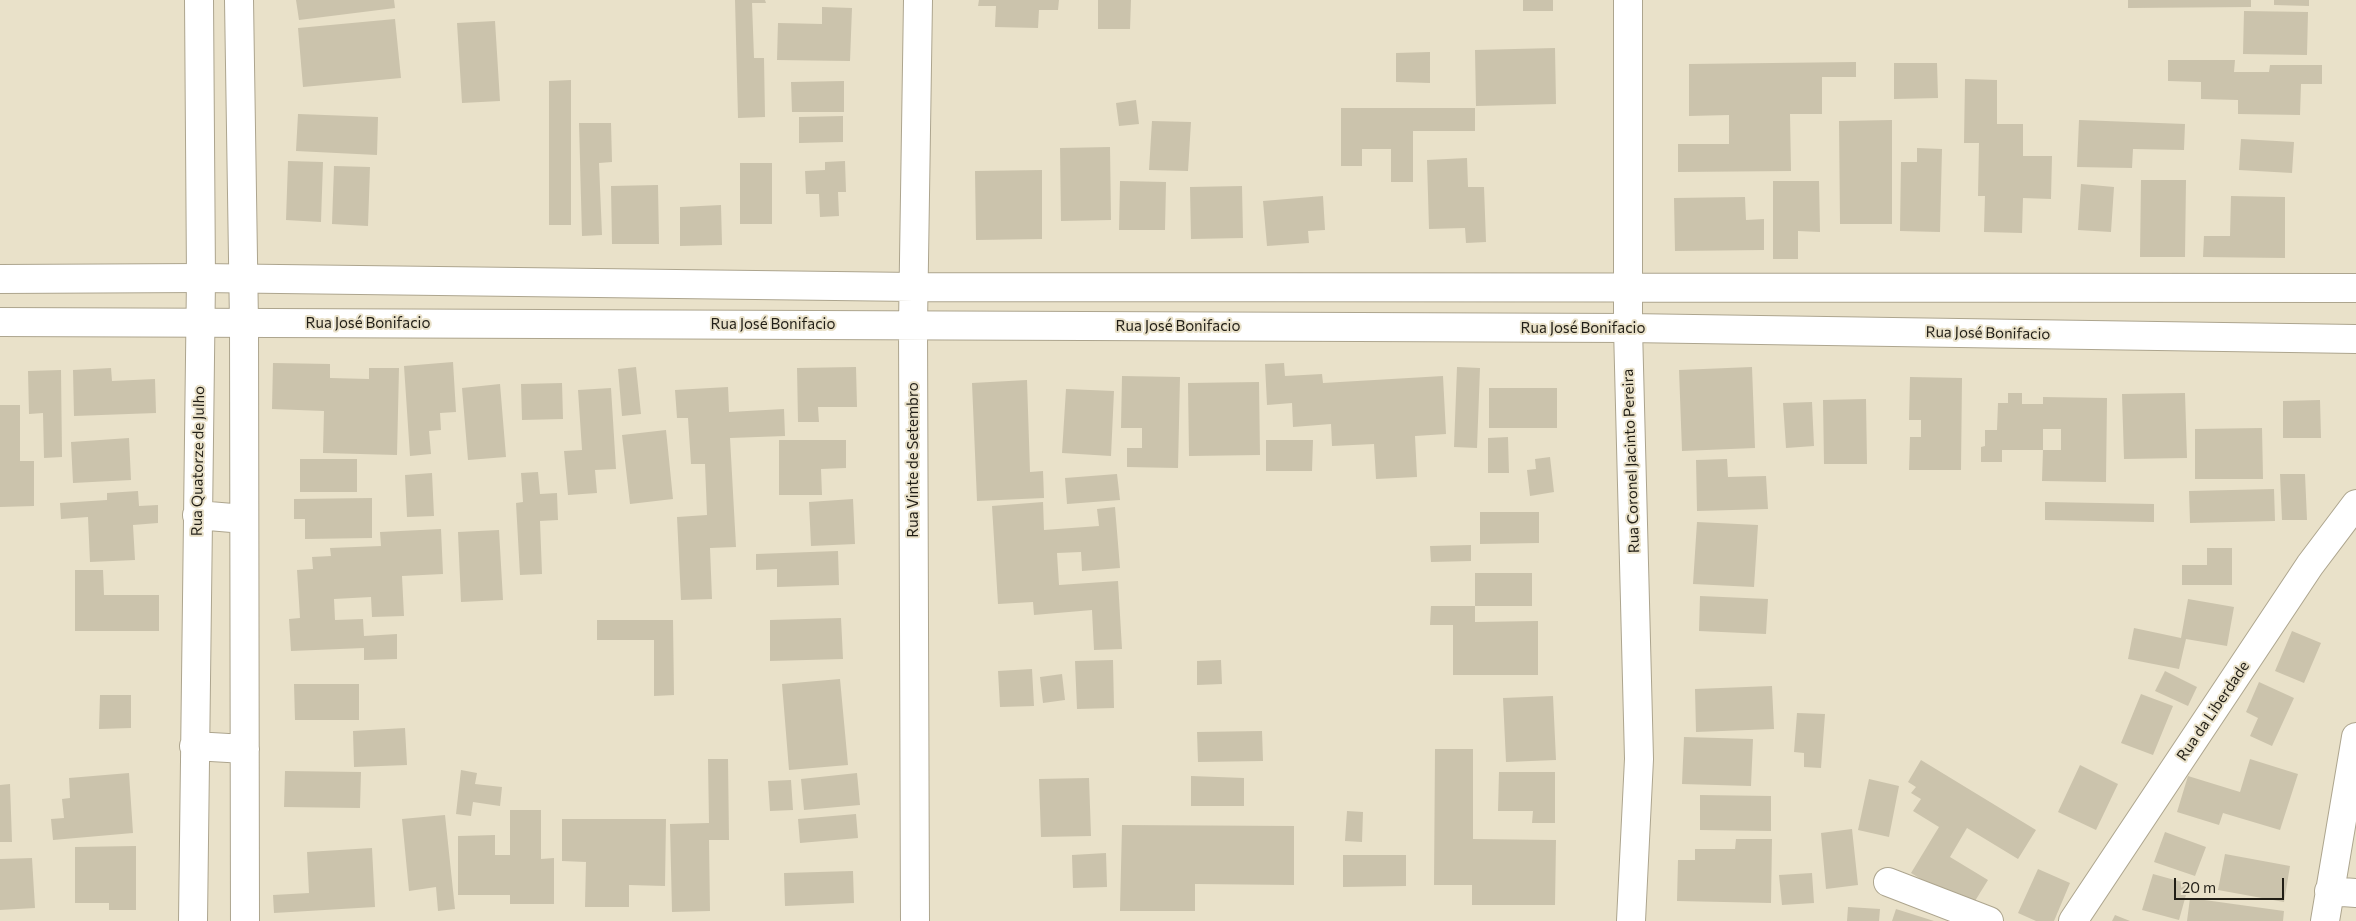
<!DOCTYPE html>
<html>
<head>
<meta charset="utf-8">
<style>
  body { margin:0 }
  #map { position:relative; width:2356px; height:921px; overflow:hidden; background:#e9e1c9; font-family:Commissioner,sans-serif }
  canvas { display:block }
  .scale { position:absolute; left:2174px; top:878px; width:110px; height:22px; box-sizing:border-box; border:2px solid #211e16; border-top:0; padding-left:6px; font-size:15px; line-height:18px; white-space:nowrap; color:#211e16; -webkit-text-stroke:4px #e9e1c9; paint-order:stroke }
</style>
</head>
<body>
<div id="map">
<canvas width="2356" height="921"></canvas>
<div class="scale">20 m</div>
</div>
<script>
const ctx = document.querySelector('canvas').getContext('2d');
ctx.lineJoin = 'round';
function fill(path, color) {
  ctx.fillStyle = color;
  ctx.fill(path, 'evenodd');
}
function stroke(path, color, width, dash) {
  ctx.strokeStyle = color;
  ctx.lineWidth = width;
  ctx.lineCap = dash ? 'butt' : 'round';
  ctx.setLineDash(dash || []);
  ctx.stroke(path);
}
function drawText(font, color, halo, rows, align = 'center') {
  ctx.font = font + ' Commissioner,sans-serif';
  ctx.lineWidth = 4;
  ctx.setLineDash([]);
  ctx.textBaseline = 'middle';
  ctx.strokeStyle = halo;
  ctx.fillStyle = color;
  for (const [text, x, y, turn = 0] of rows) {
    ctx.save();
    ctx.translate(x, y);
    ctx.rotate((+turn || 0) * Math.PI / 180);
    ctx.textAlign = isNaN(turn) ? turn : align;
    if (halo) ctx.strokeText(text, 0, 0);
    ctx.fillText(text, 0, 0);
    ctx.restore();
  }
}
const building = new Path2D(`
  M 296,0 L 394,0 L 395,8 L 299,20 Z
  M 735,0 L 765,0 L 766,3 L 752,3 L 754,58 L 764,58 L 765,117 L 738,118 Z
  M 979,0 L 1059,0 L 1058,10 L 1039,10 L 1038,28 L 995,27 L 996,6 L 978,6 Z
  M 1098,0 L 1131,0 L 1130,29 L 1098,29 Z
  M 1523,0 L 1553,0 L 1553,11 L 1523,11 Z
  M 2128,0 L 2251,0 L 2251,7 L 2128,8 Z
  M 2274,0 L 2309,0 L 2309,6 L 2274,5 Z
  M 822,7 L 852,8 L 850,61 L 777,60 L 778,23 L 822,24 Z
  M 2244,11 L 2308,12 L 2307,55 L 2243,54 Z
  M 395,19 L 401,78 L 303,87 L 298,28 Z
  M 495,21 L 500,101 L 462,103 L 457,23 Z
  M 1555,48 L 1556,104 L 1476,106 L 1475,50 Z
  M 1430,52 L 1430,83 L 1396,82 L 1396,53 Z
  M 2168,60 L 2235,60 L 2234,72 L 2269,72 L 2270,65 L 2322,65 L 2322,84 L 2301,84 L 2300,115 L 2238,114 L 2238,100 L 2201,99 L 2201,82 L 2168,81 Z
  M 1856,62 L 1856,77 L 1822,77 L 1822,114 L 1790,114 L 1791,171 L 1678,172 L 1678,144 L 1729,144 L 1729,115 L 1689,116 L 1689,64 Z
  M 1894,63 L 1937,63 L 1938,98 L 1894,99 Z
  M 1965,79 L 1997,80 L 1997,124 L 2023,124 L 2023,156 L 2052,156 L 2051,199 L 2023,198 L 2022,233 L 1984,232 L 1985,196 L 1978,196 L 1979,143 L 1964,143 Z
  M 571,80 L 571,225 L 549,225 L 549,81 Z
  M 844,81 L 844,112 L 792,112 L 791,82 Z
  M 1136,100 L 1139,124 L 1119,126 L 1116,103 Z
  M 1341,108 L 1475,108 L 1475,131 L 1413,131 L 1413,182 L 1391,182 L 1391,149 L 1362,149 L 1362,166 L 1341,166 Z
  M 298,114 L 378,117 L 377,155 L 296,151 Z
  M 843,116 L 843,142 L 799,143 L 799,117 Z
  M 1892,120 L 1892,224 L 1840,224 L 1839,121 Z
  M 2079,120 L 2185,124 L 2184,150 L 2133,149 L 2132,168 L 2077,167 Z
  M 1152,121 L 1191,122 L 1188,171 L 1149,170 Z
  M 579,123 L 611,123 L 612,162 L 599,163 L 602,235 L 582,236 Z
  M 2241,139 L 2294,142 L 2292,173 L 2239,170 Z
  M 1110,147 L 1111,220 L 1061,221 L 1060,148 Z
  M 1917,148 L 1942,149 L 1940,232 L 1900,231 L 1901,162 L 1917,162 Z
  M 1467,158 L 1468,187 L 1484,187 L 1486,242 L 1466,243 L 1465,228 L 1429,229 L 1427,160 Z
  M 288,161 L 323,162 L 321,222 L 286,220 Z
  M 845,161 L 846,192 L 838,192 L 839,216 L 820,217 L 819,194 L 806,194 L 805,171 L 825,170 L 825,162 Z
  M 740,163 L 772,163 L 772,224 L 740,224 Z
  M 334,166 L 370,167 L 368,226 L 332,224 Z
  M 1042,170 L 1042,239 L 976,240 L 975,171 Z
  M 2141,180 L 2186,180 L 2185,257 L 2140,257 Z
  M 1120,181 L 1166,182 L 1165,230 L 1119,230 Z
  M 1773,181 L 1819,181 L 1820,232 L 1798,231 L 1798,259 L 1773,259 Z
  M 2081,184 L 2114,187 L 2111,232 L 2078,230 Z
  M 658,185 L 659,244 L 612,244 L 611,186 Z
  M 1242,186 L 1243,238 L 1191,239 L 1190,187 Z
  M 1323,196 L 1325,230 L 1308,231 L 1309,243 L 1267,246 L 1263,201 Z
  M 2231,196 L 2285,197 L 2285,258 L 2203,257 L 2204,236 L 2230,236 Z
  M 1745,197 L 1746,220 L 1764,219 L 1764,250 L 1675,251 L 1674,198 Z
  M 721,205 L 722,245 L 680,246 L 680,207 Z
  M 453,362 L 456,412 L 440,413 L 441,430 L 429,431 L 431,454 L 410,456 L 404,366 Z
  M 273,363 L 330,364 L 330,378 L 369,379 L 369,368 L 399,368 L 397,455 L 323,453 L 324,411 L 272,409 Z
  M 1284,363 L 1285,376 L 1322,374 L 1323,383 L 1443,376 L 1446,434 L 1415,436 L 1417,477 L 1376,479 L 1374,444 L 1332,446 L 1331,424 L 1293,427 L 1292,403 L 1267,405 L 1265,364 Z
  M 636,367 L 641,414 L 622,416 L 618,369 Z
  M 856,367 L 857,407 L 818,407 L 819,422 L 798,422 L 797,368 Z
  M 1457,367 L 1480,368 L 1477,448 L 1454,447 Z
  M 1752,367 L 1755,448 L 1682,451 L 1679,370 Z
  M 111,368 L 112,381 L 155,379 L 156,413 L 74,416 L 73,370 Z
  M 61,370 L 62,457 L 44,458 L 43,413 L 29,414 L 28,371 Z
  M 1122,376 L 1180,377 L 1178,468 L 1127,467 L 1127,448 L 1142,448 L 1142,428 L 1121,428 Z
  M 1910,377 L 1962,378 L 1961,470 L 1909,470 L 1910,437 L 1921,437 L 1921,420 L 1909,420 Z
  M 1027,380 L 1030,472 L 1043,471 L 1044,498 L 977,501 L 972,383 Z
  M 1259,382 L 1260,455 L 1189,456 L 1188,383 Z
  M 562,383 L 563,419 L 522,420 L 521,384 Z
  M 500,384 L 506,457 L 468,460 L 462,388 Z
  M 728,387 L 729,412 L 784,409 L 785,436 L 730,438 L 736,547 L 710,548 L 712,599 L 681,600 L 677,517 L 707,515 L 705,464 L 691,464 L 688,418 L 677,418 L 675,390 Z
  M 611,388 L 616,469 L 595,470 L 597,493 L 568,495 L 564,451 L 582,450 L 578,390 Z
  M 1489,388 L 1557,388 L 1557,428 L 1489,428 Z
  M 1066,389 L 1114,391 L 1111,456 L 1062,453 Z
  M 2008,393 L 2022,393 L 2022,404 L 2043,404 L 2043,397 L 2107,398 L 2106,482 L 2042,481 L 2043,450 L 2061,450 L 2061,429 L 2043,429 L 2043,450 L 2002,450 L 2002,462 L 1981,462 L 1981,447 L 1985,446 L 1985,430 L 1997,430 L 1998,403 L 2008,403 Z
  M 2185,393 L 2187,458 L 2124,459 L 2122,394 Z
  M 1866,399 L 1867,464 L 1824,464 L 1823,400 Z
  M 2320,400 L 2321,438 L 2283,438 L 2283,401 Z
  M 1812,402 L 1814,446 L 1786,448 L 1783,403 Z
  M 0,405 L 20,405 L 20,461 L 34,461 L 34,506 L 0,507 Z
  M 2262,428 L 2263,479 L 2195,479 L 2195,429 Z
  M 666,430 L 673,499 L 630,504 L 622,435 Z
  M 1508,437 L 1509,473 L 1488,473 L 1488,438 Z
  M 129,438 L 131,480 L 73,483 L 71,442 Z
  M 779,440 L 846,440 L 846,468 L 821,469 L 822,495 L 779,495 Z
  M 1266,440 L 1313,440 L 1312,471 L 1266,471 Z
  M 1550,457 L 1554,492 L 1530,496 L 1527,470 L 1536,469 L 1535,459 Z
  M 300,459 L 357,459 L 357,492 L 300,492 Z
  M 1727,459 L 1728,477 L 1766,476 L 1768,509 L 1697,511 L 1696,460 Z
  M 538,472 L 540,494 L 557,493 L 558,520 L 540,521 L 542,574 L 520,575 L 516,503 L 523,502 L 521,473 Z
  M 432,473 L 434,516 L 407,517 L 405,475 Z
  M 1117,474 L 1120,500 L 1067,504 L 1065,478 Z
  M 2280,474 L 2305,474 L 2307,520 L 2282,520 Z
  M 2274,489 L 2275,521 L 2190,523 L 2189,491 Z
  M 138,491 L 139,506 L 158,505 L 158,523 L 133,525 L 135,560 L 90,562 L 88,517 L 61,519 L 60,503 L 107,500 L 107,493 Z
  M 372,498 L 372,538 L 305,539 L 305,519 L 294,519 L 294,499 Z
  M 853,499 L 855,544 L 811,546 L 809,502 Z
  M 1043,502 L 1044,530 L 1099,526 L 1097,509 L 1115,507 L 1120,568 L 1082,571 L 1081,552 L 1057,553 L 1059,585 L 1118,581 L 1122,649 L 1094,650 L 1092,610 L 1034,615 L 1033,602 L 998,604 L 992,506 Z
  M 2045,502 L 2154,504 L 2154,522 L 2045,520 Z
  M 1480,512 L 1539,512 L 1539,543 L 1480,544 Z
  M 1697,522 L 1758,525 L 1754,587 L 1693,584 Z
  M 441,529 L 443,574 L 402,576 L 404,616 L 372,617 L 371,597 L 334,599 L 335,620 L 363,619 L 364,636 L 397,634 L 397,659 L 364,660 L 364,648 L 291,651 L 289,619 L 300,618 L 297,570 L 313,569 L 312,557 L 331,556 L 330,548 L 381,546 L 380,532 Z
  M 499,530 L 503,600 L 461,602 L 458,532 Z
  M 1471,545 L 1471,561 L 1431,562 L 1430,546 Z
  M 2207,548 L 2232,548 L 2232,585 L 2182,585 L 2182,565 L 2207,565 Z
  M 838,551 L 839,585 L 777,587 L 777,569 L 756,570 L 756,554 Z
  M 75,570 L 103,570 L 104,595 L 159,595 L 159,631 L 75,631 Z
  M 1475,573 L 1532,573 L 1532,606 L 1475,606 Z
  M 1700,596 L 1768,599 L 1766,634 L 1699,631 Z
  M 2188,599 L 2234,607 L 2227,646 L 2186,639 L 2179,669 L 2128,659 L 2134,628 L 2181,638 Z
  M 1431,606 L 1475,606 L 1475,622 L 1538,621 L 1538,675 L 1453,675 L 1453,625 L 1430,625 Z
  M 841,618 L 843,659 L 770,661 L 770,620 Z
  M 597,620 L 673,620 L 674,695 L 654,696 L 654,640 L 597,640 Z
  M 2292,631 L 2321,643 L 2304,683 L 2275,671 Z
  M 1113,660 L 1114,708 L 1077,709 L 1075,661 Z
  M 1221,660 L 1222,684 L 1197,685 L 1197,661 Z
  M 1032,669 L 1034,706 L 1000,707 L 998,671 Z
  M 2165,671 L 2197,687 L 2188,706 L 2155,691 Z
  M 1062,674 L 1065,700 L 1043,703 L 1040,677 Z
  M 840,679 L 848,765 L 789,770 L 782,684 Z
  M 2259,682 L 2294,698 L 2272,746 L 2250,736 L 2258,718 L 2246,712 Z
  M 294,684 L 359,684 L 359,720 L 295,720 Z
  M 1772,686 L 1774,729 L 1696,732 L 1695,689 Z
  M 2141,694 L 2173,706 L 2153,755 L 2121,743 Z
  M 100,695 L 131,695 L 131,728 L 99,729 Z
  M 1553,696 L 1556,760 L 1506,762 L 1503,698 Z
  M 1797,713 L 1825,714 L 1821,768 L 1804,767 L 1804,753 L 1794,752 Z
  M 405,728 L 407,765 L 354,767 L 353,731 Z
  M 1262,731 L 1263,761 L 1198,762 L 1197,732 Z
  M 1684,737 L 1753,739 L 1751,786 L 1682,784 Z
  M 1435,749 L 1473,749 L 1473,839 L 1556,840 L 1555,905 L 1472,905 L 1472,885 L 1434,885 Z
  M 708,759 L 728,759 L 729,840 L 709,840 L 710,911 L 672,912 L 670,824 L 709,823 Z
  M 2250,759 L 2298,774 L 2280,830 L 2223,813 L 2219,825 L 2177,812 L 2188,776 L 2240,792 Z
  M 1921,760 L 2036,830 L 2018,859 L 1967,828 L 1950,857 L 1988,880 L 1970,909 L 1911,873 L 1939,827 L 1913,811 L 1921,799 L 1911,793 L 1916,787 L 1908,782 Z
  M 2080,765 L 2118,784 L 2096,830 L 2058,812 Z
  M 461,770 L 477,773 L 475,784 L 502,787 L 500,806 L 473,802 L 471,816 L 456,814 Z
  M 285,771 L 361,772 L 360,808 L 284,807 Z
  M 1499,772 L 1555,772 L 1555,823 L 1532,823 L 1533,811 L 1498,811 Z
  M 129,773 L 133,833 L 53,840 L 51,819 L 64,818 L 62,799 L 70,798 L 69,778 Z
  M 857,773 L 860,805 L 804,810 L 801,779 Z
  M 1191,776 L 1244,778 L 1244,806 L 1191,806 Z
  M 1089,778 L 1091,836 L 1041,837 L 1039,779 Z
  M 1869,779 L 1899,786 L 1889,837 L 1858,830 Z
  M 791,780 L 793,810 L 770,811 L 768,781 Z
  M 10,784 L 12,842 L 0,842 L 0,785 Z
  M 1700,795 L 1771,796 L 1771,831 L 1700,830 Z
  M 510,810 L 541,810 L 541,859 L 554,858 L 554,904 L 510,904 L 510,895 L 458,895 L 458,836 L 495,835 L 495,855 L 510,855 Z
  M 1347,811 L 1363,812 L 1362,842 L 1345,841 Z
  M 856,814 L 858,838 L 800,843 L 798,819 Z
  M 445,815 L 455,909 L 438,911 L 436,887 L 409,891 L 402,819 Z
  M 562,819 L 666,819 L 665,886 L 629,885 L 629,907 L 585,907 L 586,862 L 562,861 Z
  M 1122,825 L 1294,826 L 1294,885 L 1195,884 L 1195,911 L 1120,911 Z
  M 1852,829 L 1858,885 L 1826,889 L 1821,833 Z
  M 2165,832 L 2206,847 L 2195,876 L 2154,862 Z
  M 1736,839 L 1772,839 L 1771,903 L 1677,901 L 1678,860 L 1695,860 L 1695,849 L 1735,849 Z
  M 136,846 L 136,910 L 109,910 L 109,903 L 75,903 L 75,847 Z
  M 372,848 L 375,907 L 274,913 L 273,895 L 309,893 L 307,852 Z
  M 1106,853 L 1107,887 L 1073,888 L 1072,855 Z
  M 2225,854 L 2290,866 L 2284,902 L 2218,890 Z
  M 1343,855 L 1406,855 L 1406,886 L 1343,887 Z
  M 32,858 L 35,908 L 0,910 L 0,859 Z
  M 2038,869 L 2070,883 L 2054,921 L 2036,921 L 2018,913 Z
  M 853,871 L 854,903 L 785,906 L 784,873 Z
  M 1812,873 L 1814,903 L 1782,905 L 1779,875 Z
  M 2153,874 L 2189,884 L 2179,920 L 2142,910 Z
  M 2190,898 L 2284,911 L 2283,921 L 2187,921 Z
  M 1848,907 L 1880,909 L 1879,921 L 1847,921 Z
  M 1896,909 L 1934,921 L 1892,921 Z
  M 2115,915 L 2130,921 L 2112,921 Z`);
const minor = new Path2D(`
  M 1628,0 L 1628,328 L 1639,759 L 1631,921
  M 0,279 L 201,278 L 914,287 L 2356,288
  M 0,322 L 1628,328 L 2356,339
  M 1888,882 L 1989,921
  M 2329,891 L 2356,893
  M 915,921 L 913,325 L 918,0
  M 2073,921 L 2310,565 L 2356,504
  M 2325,921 L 2356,737`);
const tertiary = new Path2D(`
  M 239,0 L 244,323 L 245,921
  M 197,515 L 244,519
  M 194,746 L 245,749
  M 193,921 L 201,278 L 199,0`);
const streetNames = [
  ["Rua José Bonifacio",368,323],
  ["Rua José Bonifacio",773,324],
  ["Rua José Bonifacio",1178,326],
  ["Rua José Bonifacio",1583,328],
  ["Rua José Bonifacio",1988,333,1],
  ["Rua Vinte de Setembro",913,460,-90],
  ["Rua Quatorze de Julho",198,461,-89],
  ["Rua Coronel Jacinto Pereira",1631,461,-92],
  ["Rua da Liberdade",2213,711,-56]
];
fill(building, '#cbc3ac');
stroke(minor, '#ada58e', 30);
stroke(tertiary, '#ada58e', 30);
stroke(minor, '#fff', 28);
stroke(tertiary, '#fff', 28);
drawText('15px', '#211e16', '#e9e1c9', streetNames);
</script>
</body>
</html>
